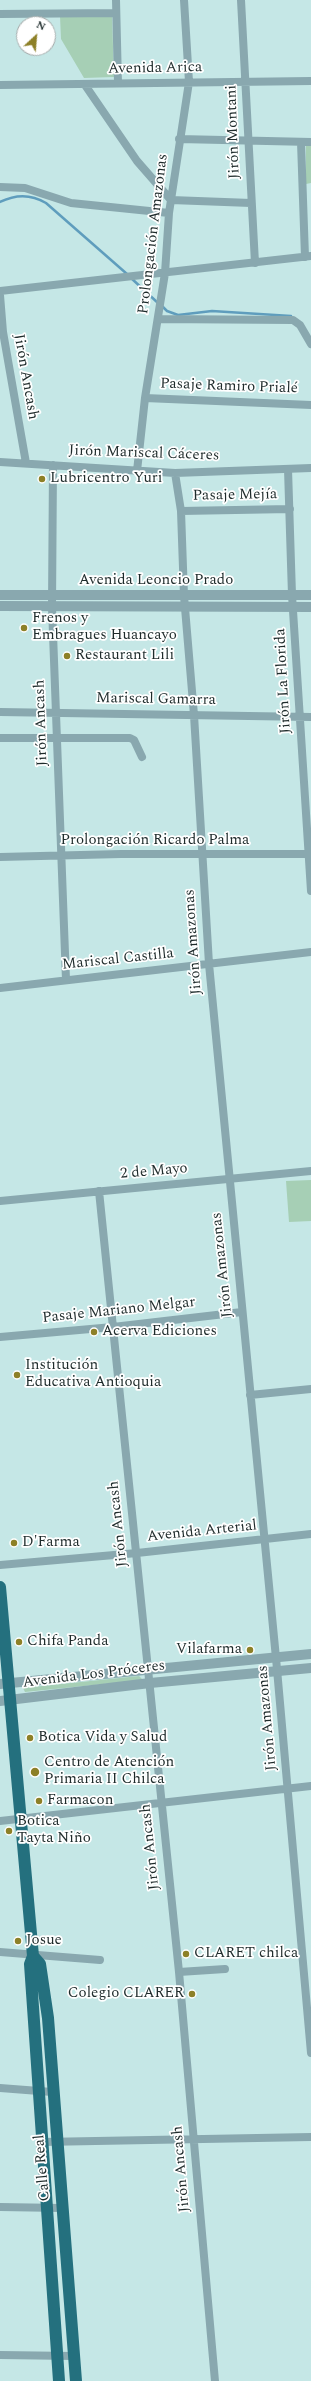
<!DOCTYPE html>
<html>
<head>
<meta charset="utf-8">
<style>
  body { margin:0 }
  #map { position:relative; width:311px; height:2381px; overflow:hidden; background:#c5e7e6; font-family:Spectral,serif }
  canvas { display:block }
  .north { position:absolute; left:16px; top:16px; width:40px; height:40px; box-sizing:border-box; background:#fff; border:1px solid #a5aaaa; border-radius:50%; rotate:26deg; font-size:11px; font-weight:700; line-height:16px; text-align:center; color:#1e2b2b }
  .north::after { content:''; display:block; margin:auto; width:14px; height:18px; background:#8d8027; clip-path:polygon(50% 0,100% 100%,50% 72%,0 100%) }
</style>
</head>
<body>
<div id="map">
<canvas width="311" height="2381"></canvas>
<div class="north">N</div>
</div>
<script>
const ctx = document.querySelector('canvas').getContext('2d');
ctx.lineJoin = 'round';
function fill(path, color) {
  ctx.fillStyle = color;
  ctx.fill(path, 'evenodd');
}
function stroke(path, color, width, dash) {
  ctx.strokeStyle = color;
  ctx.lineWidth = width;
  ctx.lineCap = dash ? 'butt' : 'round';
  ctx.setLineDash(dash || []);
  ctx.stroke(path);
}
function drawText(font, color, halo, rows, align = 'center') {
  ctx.font = font + ' Spectral,serif';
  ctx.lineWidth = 3.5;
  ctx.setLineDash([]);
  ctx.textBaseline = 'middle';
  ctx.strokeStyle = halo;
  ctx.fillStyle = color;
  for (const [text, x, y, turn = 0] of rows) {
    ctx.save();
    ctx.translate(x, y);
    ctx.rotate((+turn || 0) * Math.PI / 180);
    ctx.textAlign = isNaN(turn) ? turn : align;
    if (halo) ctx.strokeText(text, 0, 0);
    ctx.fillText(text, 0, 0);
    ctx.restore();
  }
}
const green = new Path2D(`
  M 60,16 L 112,16 L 114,77 L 84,78 L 61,39 Z
  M 306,146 L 311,146 L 311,183 L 306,184 Z
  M 311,1180 L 311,1221 L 289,1222 L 286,1181 Z
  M 139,1676 L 143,1680 L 25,1692 L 23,1688 Z`);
const stream = new Path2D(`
  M 0,202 C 16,194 31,194 46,203 L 127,274
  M 131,278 L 158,303
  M 162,306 L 167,311 L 178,315 L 212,311 L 291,316`);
const minor = new Path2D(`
  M 116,0 L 118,83
  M 241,0 L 255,263
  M 0,14 L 116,13
  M 0,85 L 311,81
  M 85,85 L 137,161 L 171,200 L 251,203
  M 179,139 L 311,142
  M 301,142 L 305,257
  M 0,187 L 25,188 L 71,203 L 169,213
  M 0,291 L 311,256
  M 0,295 L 3,332 L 26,463
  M 158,319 L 293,320 L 300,325 L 311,344
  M 145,398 L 311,405
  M 0,462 L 175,473 L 311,468
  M 53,465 L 52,607 L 66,980
  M 288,469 L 292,595 L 311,891
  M 137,471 L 145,398 L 165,273 L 169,213 L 189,82 L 184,0
  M 175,473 L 181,511 L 184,596 L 194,715 L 209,964 L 276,1658 L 311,2053
  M 181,511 L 290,509
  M 0,712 L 311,717
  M 0,738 L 130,738 L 134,740 L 142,757
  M 0,857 L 121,854 L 311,854
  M 0,988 L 311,952
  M 99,1191 L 179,1972 L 215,2381
  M 0,1201 L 311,1171
  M 0,1337 L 113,1327 L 242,1312
  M 250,1395 L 311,1389
  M 0,1565 L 137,1553 L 311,1534
  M 0,1821 L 311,1786
  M 0,1952 L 100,1960
  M 179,1972 L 225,1969
  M 0,2088 L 52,2092
  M 42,2142 L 311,2137
  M 0,2207 L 62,2208
  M 0,2355 L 74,2356`);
const tertiary = new Path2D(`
  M 0,595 L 311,595
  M 0,606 L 311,607
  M 0,1684 L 311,1654
  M 0,1701 L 150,1683 L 311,1668`);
const trunk = new Path2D(`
  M 0,1587 L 33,1956 L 30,1964 L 59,2381
  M 33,1956 L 40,1964 L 48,2018 L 76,2381`);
const markers = [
  [42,479,4,"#8d8027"],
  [24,628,4,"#8d8027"],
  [67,656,4,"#8d8027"],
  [94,1332,4,"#8d8027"],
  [17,1375,4,"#8d8027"],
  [14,1543,4,"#8d8027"],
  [19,1642,4,"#8d8027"],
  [250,1650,4,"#8d8027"],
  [30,1738,4,"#8d8027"],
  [35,1772,5,"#8d8027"],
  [39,1801,4,"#8d8027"],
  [9,1831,4,"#8d8027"],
  [18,1941,4,"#8d8027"],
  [186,1954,4,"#8d8027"],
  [192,1994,4,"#8d8027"]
];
const streetNames = [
  ["Avenida Arica",155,69,-1],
  ["Jirón Montani",234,132,-92],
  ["Prolongación Amazonas",154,234,-83],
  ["Jirón Ancash",25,377,80],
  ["Pasaje Ramiro Prialé",229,387,2],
  ["Jirón Mariscal Cáceres",144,454,2],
  ["Pasaje Mejía",235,496,-1],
  ["Avenida Leoncio Prado",156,581],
  ["Jirón La Florida",284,681,-93],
  ["Mariscal Gamarra",156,700,1],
  ["Jirón Ancash",42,723,-92],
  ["Prolongación Ricardo Palma",155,841],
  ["Jirón Amazonas",194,942,-94],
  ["Mariscal Castilla",118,960,-6],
  ["2 de Mayo",154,1172,-5],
  ["Jirón Amazonas",223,1265,-96],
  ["Pasaje Mariano Melgar",119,1311,-6],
  ["Jirón Ancash",119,1524,-96],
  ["Avenida Arterial",202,1532,-6],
  ["Avenida Los Próceres",94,1675,-7],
  ["Jirón Amazonas",268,1718,-95],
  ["Jirón Ancash",151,1847,-96],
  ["Calle Real",43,2168,-95],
  ["Jirón Ancash",182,2169,-95]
];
const poiNames = [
  ["Lubricentro Yuri",50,479],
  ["Frenos y",32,619],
  ["Embragues Huancayo",32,636],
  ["Restaurant Lili",75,656],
  ["Acerva Ediciones",102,1332],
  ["Institución",25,1366],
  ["Educativa Antioquia",25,1383],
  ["D'Farma",22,1543],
  ["Chifa Panda",27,1642],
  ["Vilafarma",242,1650,"right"],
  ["Botica Vida y Salud",38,1738],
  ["Centro de Atención",44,1763],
  ["Primaria II Chilca",44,1780],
  ["Farmacon",47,1801],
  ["Botica",17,1822],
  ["Tayta Niño",17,1839],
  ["Josue",26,1941],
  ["CLARET chilca",194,1954],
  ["Colegio CLARER",184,1994,"right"]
];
fill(green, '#a6cfb5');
stroke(stream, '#5f9dbd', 2.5);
stroke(minor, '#89a8af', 8);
stroke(tertiary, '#89a8af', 10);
stroke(trunk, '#24707e', 12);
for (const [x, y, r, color] of markers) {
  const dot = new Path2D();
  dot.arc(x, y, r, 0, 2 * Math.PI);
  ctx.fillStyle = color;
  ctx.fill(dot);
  stroke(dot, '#fff', 1.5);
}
drawText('15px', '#1e2b2b', '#fff', streetNames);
drawText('15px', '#1e2b2b', '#fff', poiNames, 'left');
</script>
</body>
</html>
